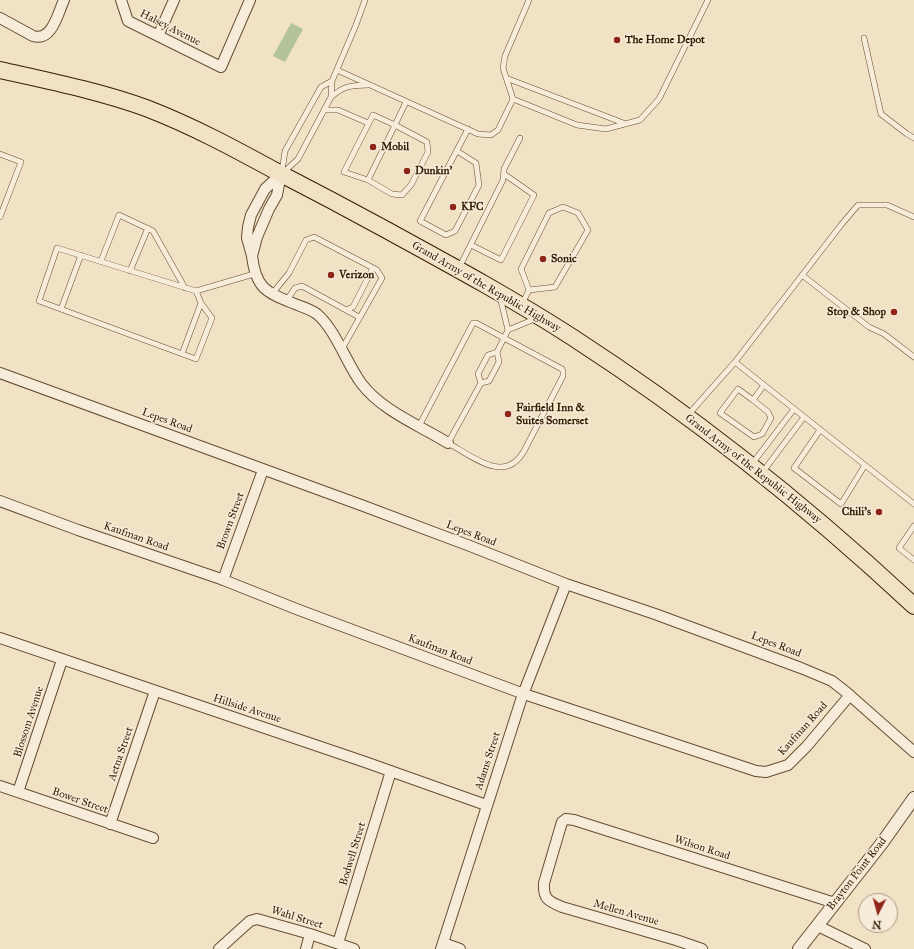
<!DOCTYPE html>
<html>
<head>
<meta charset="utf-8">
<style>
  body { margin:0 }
  #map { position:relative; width:914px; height:949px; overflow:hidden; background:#f1e1c5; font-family:"IM FELL Great Primer",serif }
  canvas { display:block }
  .north { position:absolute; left:858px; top:893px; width:40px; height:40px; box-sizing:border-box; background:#f6ecd9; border:1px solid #a99982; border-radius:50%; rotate:186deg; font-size:11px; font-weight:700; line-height:16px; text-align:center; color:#361d00 }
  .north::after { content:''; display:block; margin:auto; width:14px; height:18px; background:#8f2418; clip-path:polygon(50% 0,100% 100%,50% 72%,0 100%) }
</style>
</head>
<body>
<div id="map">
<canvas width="914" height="949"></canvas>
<div class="north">N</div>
</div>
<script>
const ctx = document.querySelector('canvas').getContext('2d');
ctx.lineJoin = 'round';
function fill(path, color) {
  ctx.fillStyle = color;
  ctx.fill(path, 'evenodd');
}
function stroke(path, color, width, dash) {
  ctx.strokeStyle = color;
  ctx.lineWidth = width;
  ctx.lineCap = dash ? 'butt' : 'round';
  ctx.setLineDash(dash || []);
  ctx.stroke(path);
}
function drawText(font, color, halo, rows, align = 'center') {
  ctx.font = font + ' "IM FELL Great Primer",serif';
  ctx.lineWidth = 3;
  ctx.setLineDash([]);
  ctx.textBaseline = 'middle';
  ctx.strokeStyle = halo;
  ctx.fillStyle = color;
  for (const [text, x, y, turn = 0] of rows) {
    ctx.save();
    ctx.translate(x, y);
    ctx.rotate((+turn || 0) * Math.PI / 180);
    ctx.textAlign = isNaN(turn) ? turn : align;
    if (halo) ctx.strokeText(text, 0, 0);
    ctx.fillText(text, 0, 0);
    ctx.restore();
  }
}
const green = new Path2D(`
  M 291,23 L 303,29 L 285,62 L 273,56 Z`);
const service = new Path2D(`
  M 864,38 L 881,114 L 907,134 L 914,138
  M 337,70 L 478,134 L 491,135 L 498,130 L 513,99 L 577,125 L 606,129 L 640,120 L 659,99 L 708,0
  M 506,78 L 626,124
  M 331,97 C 345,85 350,86 368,85
  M 513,99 L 503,68 L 505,56 L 529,0
  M 324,110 L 338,110 L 368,123
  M 457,151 L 476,163 L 479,185 L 455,231 L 446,235 L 420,221 L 468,129
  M 0,154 L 21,162 L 0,217
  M 282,171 L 285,151 L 321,87 L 332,81
  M 284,172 L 298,159 L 331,97 L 332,81 L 356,25 L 365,0
  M 368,180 L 395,125 L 373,115 L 344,172 L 368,180 L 392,194 L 402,195 L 411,185 L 428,152 L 427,142 L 395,125 L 406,102
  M 914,217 L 887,205 L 858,205 L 841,225 L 735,362 L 914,504
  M 471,245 L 501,260 L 534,195 L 504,174
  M 101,261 L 119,215 L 153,231 L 185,288
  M 459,268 L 503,180 L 504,169 L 520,138
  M 130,271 L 148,228
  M 802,275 L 869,327 L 884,334 L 914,357
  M 196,291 L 57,248 L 39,301 L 196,359 L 212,318 L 201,303 L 196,291 L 254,274
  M 272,294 L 289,273 L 306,240 L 314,237 L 377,270 L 382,278 L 342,349
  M 500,297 L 508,330
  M 287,300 L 295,288 L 302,286 L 359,317
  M 522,304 L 529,290 L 521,269 L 549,213 L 563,207 L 578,213 L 588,230 L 555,287 L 529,290
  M 61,309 L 81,255
  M 346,310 L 353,307 L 373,268
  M 497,352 L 488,355 L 478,374 L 481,383 L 489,381 L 499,362 L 497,352 L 508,330 L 537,318
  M 182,354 L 201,303
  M 753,400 L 768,412 L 771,418 L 762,434 L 754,437 L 720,413 L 738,389 L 753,400 L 764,385
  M 688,415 L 735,362
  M 419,426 L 472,325 L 473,323 L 476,323 L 562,369 L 563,371 L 563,376 L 524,451 C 505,485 472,456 448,443 L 481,383
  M 820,430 L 794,468 L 841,504 L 865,465
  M 752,464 L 794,409
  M 762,473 L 804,417
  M 914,526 L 899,548 L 914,560`);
const minor = new Path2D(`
  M 121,0 L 128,21 L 221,67 L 250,0
  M 0,18 L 33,36 C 52,42 58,13 64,0
  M 158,36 L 174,0
  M 281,174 L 277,195 L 269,209 L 257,237 L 252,256 L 247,238 L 248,227 L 251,215 L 265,189 Z
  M 252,256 C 256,289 266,292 295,304 C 302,307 310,309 317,314 C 335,329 347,364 361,383 C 382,411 419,425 448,443
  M 0,373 L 361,505 L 470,546 L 566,584 L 655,614 L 801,668 L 832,681 L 846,692 L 914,752
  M 0,501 L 78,530 L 221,579 L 299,610 L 524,694 L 756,771 L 766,772 L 788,765 L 807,746 L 850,695
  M 223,580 L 263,470
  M 0,638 L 365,762 L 486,805
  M 0,786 L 153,838
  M 18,792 L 62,660
  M 110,824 L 155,691
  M 818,926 L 865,949
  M 338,943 L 391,771
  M 443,943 L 460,949
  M 219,949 L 250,921 L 257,919 L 310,934 L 354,949
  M 306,949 L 310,934
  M 441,949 L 522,697 L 566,584
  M 702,949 L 676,940 L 562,907 C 548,901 543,899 544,883 L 562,822 L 566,819 L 574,820 L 835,903`);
const tertiary = new Path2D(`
  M 799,949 L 882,843 L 914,798`);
const primary = new Path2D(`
  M 0,70 C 49,81 99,91 146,108 C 193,126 237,150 281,174 C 314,191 348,209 381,227 C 445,262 510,297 572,337 C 694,416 808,507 914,606`);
const markers = [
  [617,40,4,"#8f2418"],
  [373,147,4,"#8f2418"],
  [407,171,4,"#8f2418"],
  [453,207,4,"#8f2418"],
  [543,259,4,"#8f2418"],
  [331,275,4,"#8f2418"],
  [894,312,4,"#8f2418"],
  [508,414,4,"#8f2418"],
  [879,512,4,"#8f2418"]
];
const streetNames = [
  ["Halsey Avenue",170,28,27],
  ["Grand Army of the Republic Highway",486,287,30],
  ["Lepes Road",167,421,20],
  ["Grand Army of the Republic Highway",753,469,38],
  ["Brown Street",231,521,-70],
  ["Lepes Road",471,534,21],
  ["Kaufman Road",136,537,19],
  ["Lepes Road",776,645,21],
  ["Kaufman Road",440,650,21],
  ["Hillside Avenue",247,709,18],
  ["Blossom Avenue",29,722,-72],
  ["Kaufman Road",803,729,-48],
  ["Aetna Street",121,754,-71],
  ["Adams Street",488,761,-72],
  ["Bower Street",80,801,19],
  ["Wilson Road",702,848,18],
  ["Bodwell Street",353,854,-73],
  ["Brayton Point Road",857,874,-52],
  ["Mellen Avenue",626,913,16],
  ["Wahl Street",297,918,17]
];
const poiNames = [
  ["The Home Depot",625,40],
  ["Mobil",381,147],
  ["Dunkin'",415,171],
  ["KFC",461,207],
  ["Sonic",551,259],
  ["Verizon",339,275],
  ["Stop & Shop",886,312,"right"],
  ["Fairfield Inn &",516,408],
  ["Suites Somerset",516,421],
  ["Chili's",871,512,"right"]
];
fill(green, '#b4c499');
stroke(service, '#654e31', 6);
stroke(minor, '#654e31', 12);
stroke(tertiary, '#654e31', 14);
stroke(primary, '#361d00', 18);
stroke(service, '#f6ecd9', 5);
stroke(minor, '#f6ecd9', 10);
stroke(tertiary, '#f6ecd9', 12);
stroke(primary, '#f1e1c5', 16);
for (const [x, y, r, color] of markers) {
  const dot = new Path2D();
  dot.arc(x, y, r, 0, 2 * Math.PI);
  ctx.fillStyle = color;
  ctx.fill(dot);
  stroke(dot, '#f6ecd9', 1.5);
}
drawText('11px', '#361d00', '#f6ecd9', streetNames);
drawText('bold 11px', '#361d00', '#f6ecd9', poiNames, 'left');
</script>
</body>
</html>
